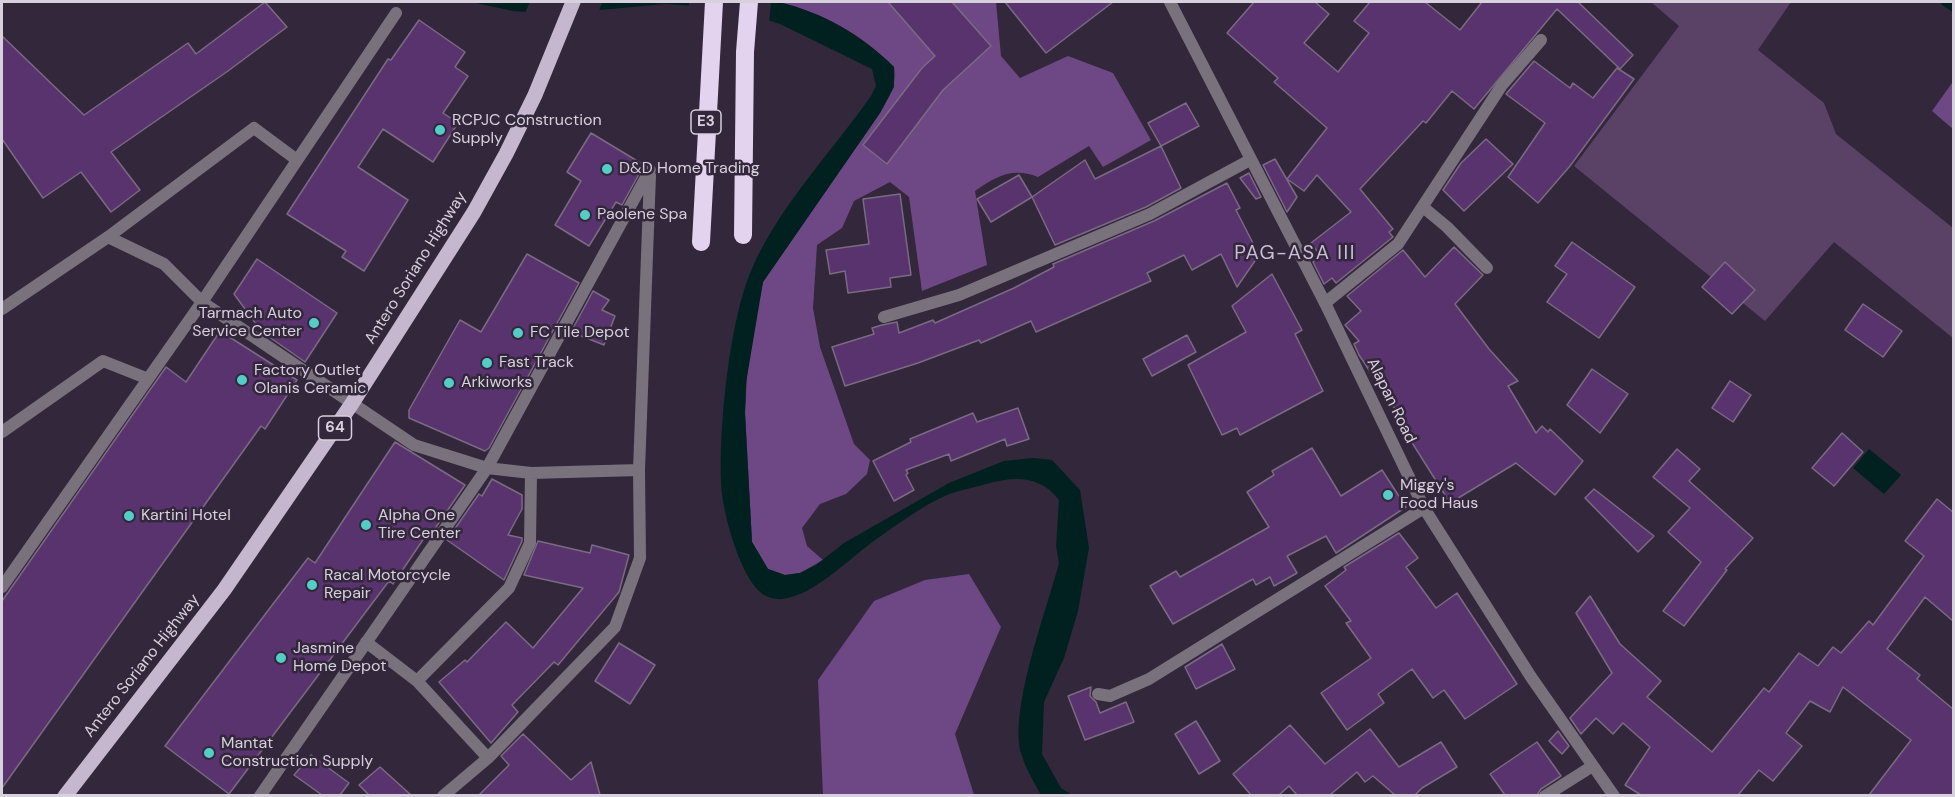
<!DOCTYPE html>
<html>
<head>
<meta charset="utf-8">
<style>
  body { margin:0 }
  #map { position:relative; width:1955px; height:797px; overflow:hidden; background:#33273b; font-family:"DM Sans",sans-serif }
  canvas { display:block }
  .frame { position:absolute; inset:0; border:3px solid #d7d0dd; pointer-events:none }
</style>
</head>
<body>
<div id="map">
<canvas width="1955" height="797"></canvas>
<div class="frame"></div>
</div>
<script>
const ctx = document.querySelector('canvas').getContext('2d');
ctx.lineJoin = 'round';
function fill(path, color) {
  ctx.fillStyle = color;
  ctx.fill(path, 'evenodd');
}
function stroke(path, color, width, dash) {
  ctx.strokeStyle = color;
  ctx.lineWidth = width;
  ctx.lineCap = dash ? 'butt' : 'round';
  ctx.setLineDash(dash || []);
  ctx.stroke(path);
}
function drawText(font, color, halo, rows, align = 'center') {
  ctx.font = font + ' "DM Sans",sans-serif';
  ctx.lineWidth = 5;
  ctx.setLineDash([]);
  ctx.textBaseline = 'middle';
  ctx.strokeStyle = halo;
  ctx.fillStyle = color;
  for (const [text, x, y, turn = 0] of rows) {
    ctx.save();
    ctx.translate(x, y);
    ctx.rotate((+turn || 0) * Math.PI / 180);
    ctx.textAlign = isNaN(turn) ? turn : align;
    if (halo) ctx.strokeText(text, 0, 0);
    ctx.fillText(text, 0, 0);
    ctx.restore();
  }
}
const green = new Path2D(`
  M 1651,2 L 1791,2 L 1758,50 L 1824,103 L 1836,134 L 1953,228 L 1953,338 L 1834,242 L 1765,321 L 1574,166 L 1679,26 Z`);
const forest = new Path2D(`
  M 778,2 L 996,2 L 1001,56 L 1020,78 L 1068,56 L 1113,73 L 1151,140 L 1103,167 L 1089,146 L 1038,177 C 1013,167 996,176 975,191 L 987,265 L 922,291 L 909,197 L 890,182 L 854,201 L 842,228 L 817,245 L 813,308 L 820,347 L 854,444 L 870,460 L 867,474 L 846,494 L 820,504 L 802,528 L 807,546 L 823,560 L 800,573 L 785,575 L 768,569 L 752,542 L 745,413 L 748,357 L 763,282 L 880,113 C 889,97 897,85 894,67 C 862,35 822,12 778,2 Z
  M 1952,83 L 1954,84 L 1953,129 L 1932,111 Z
  M 969,574 L 1001,627 L 955,734 L 974,795 L 823,795 L 818,680 L 874,601 L 925,580 Z`);
const water = new Path2D(`
  M 471,2 L 778,2 C 822,12 862,35 894,67 L 894,87 L 880,113 L 763,282 L 746,383 L 745,413 L 752,542 L 768,569 L 785,575 L 800,573 L 816,565 L 844,543 L 949,483 L 1004,461 L 1033,458 L 1052,460 L 1080,490 L 1089,548 L 1078,611 L 1064,658 L 1044,702 L 1042,754 L 1061,788 L 1072,795 L 1041,795 C 1034,782 1025,768 1021,753 C 1009,709 1047,609 1059,563 L 1056,546 L 1059,500 C 1040,475 1014,476 986,484 C 973,488 959,490 947,495 C 924,505 899,523 878,538 C 852,556 819,591 788,598 C 778,601 766,598 759,591 C 740,573 725,520 722,494 C 717,439 729,322 751,271 C 778,207 831,153 871,96 L 876,86 L 872,69 L 780,24 L 746,13 L 711,7 L 666,4 L 554,14 L 513,11 Z
  M 1869,449 L 1901,475 L 1884,494 L 1853,468 Z`);
const pier = new Path2D(`
  M 530,2 L 602,2 L 598,14 L 554,17 L 524,15 Z
  M 689,2 L 771,2 L 769,24 L 746,16 L 689,9 Z`);
const stream = new Path2D(`
  M 1945,2 L 1954,8`);
const building = new Path2D(`
  M 265,2 L 287,27 L 228,71 L 111,152 L 140,190 L 111,212 L 81,172 L 43,198 L 2,139 L 2,36 L 84,115 L 188,43 L 196,54 Z
  M 888,2 L 952,2 L 991,46 L 943,90 L 887,164 L 863,145 L 922,68 L 935,56 Z
  M 1005,2 L 1113,2 L 1046,53 Z
  M 1254,2 L 1315,2 L 1329,14 L 1304,43 L 1338,72 L 1369,33 L 1354,21 L 1370,2 L 1425,2 L 1460,30 L 1482,2 L 1578,2 L 1633,55 L 1620,69 L 1557,9 L 1474,109 L 1452,91 L 1426,123 L 1423,121 L 1360,189 L 1393,229 L 1389,232 L 1393,237 L 1336,283 L 1332,278 L 1324,284 L 1313,262 L 1321,256 L 1311,243 L 1351,212 L 1317,175 L 1304,191 L 1287,179 L 1327,128 L 1274,82 L 1278,78 L 1227,33 Z
  M 419,20 L 465,52 L 455,67 L 468,76 L 443,113 L 458,123 L 433,162 L 383,129 L 358,167 L 408,200 L 364,271 L 342,257 L 346,251 L 287,214 L 388,59 L 391,60 Z
  M 1534,61 L 1570,88 L 1573,83 L 1593,98 L 1617,68 L 1634,79 L 1570,166 L 1538,203 L 1508,177 L 1545,123 L 1506,94 Z
  M 1186,103 L 1199,126 L 1161,146 L 1148,123 Z
  M 591,133 L 644,165 L 622,205 L 616,202 L 589,246 L 555,225 L 581,181 L 567,172 Z
  M 1486,139 L 1513,164 L 1464,211 L 1443,190 L 1461,163 Z
  M 1161,146 L 1181,188 L 1146,207 L 1055,245 L 1032,197 L 1085,160 L 1095,179 Z
  M 1275,159 L 1297,197 L 1287,212 L 1263,165 Z
  M 1249,173 L 1261,197 L 1256,199 L 1240,178 Z
  M 1019,175 L 1032,197 L 991,222 L 977,199 Z
  M 1227,183 L 1240,208 L 1236,210 L 1259,255 L 1237,287 L 1221,254 L 1192,270 L 1184,255 L 1147,273 L 1151,281 L 1036,332 L 1031,321 L 981,343 L 979,340 L 918,363 L 845,386 L 832,347 L 874,334 L 872,328 L 882,325 L 897,322 L 899,333 L 933,320 L 935,323 L 1014,288 L 1054,267 L 1053,264 L 1154,221 Z
  M 900,194 L 911,275 L 890,278 L 891,287 L 848,293 L 845,271 L 830,274 L 826,250 L 869,244 L 863,199 Z
  M 1572,242 L 1635,287 L 1599,338 L 1547,302 L 1567,274 L 1555,266 Z
  M 1454,247 L 1483,275 L 1455,304 L 1489,349 L 1518,381 L 1508,386 L 1536,433 L 1542,426 L 1548,432 L 1550,429 L 1583,461 L 1555,495 L 1516,463 L 1450,503 L 1394,414 L 1397,412 L 1359,355 L 1354,344 L 1359,341 L 1345,325 L 1361,311 L 1347,296 L 1403,250 L 1425,277 Z
  M 527,254 L 579,283 L 489,448 L 485,451 L 409,418 L 409,410 L 460,320 L 481,332 Z
  M 257,259 L 337,313 L 305,362 L 262,332 L 234,294 Z
  M 1725,262 L 1755,290 L 1732,314 L 1702,287 Z
  M 1272,274 L 1302,330 L 1295,334 L 1323,391 L 1240,435 L 1237,428 L 1222,435 L 1188,365 L 1246,332 L 1232,306 Z
  M 593,291 L 609,300 L 602,310 L 615,316 L 604,345 L 571,332 Z
  M 1863,304 L 1902,331 L 1883,357 L 1845,330 Z
  M 220,331 L 297,380 L 265,429 L 261,426 L 2,788 L 2,601 L 166,367 L 186,382 Z
  M 1187,335 L 1196,352 L 1152,376 L 1143,359 Z
  M 1592,369 L 1628,394 L 1600,433 L 1567,405 Z
  M 1730,381 L 1751,395 L 1733,422 L 1712,408 Z
  M 1018,408 L 1029,439 L 1007,446 L 1005,439 L 951,461 L 949,454 L 906,470 L 908,473 L 906,475 L 914,490 L 894,501 L 873,461 L 911,442 L 910,439 L 973,413 L 977,422 Z
  M 1842,433 L 1863,452 L 1834,486 L 1812,468 Z
  M 395,442 L 465,485 L 434,530 L 431,528 L 393,584 L 389,581 L 229,794 L 165,746 L 308,558 L 315,563 Z
  M 1312,448 L 1341,496 L 1382,470 L 1406,507 L 1336,553 L 1326,536 L 1287,556 L 1297,573 L 1274,586 L 1270,577 L 1256,585 L 1253,579 L 1173,624 L 1150,586 L 1176,571 L 1180,577 L 1269,527 L 1247,492 L 1274,475 L 1272,471 Z
  M 1677,449 L 1700,469 L 1689,481 L 1753,538 L 1725,569 L 1727,570 L 1684,626 L 1663,611 L 1701,562 L 1668,532 L 1690,508 L 1653,477 Z
  M 492,479 L 522,495 L 522,509 L 508,535 L 522,538 L 522,541 L 504,580 L 447,540 L 479,494 L 482,496 Z
  M 1594,489 L 1654,536 L 1638,552 L 1585,498 Z
  M 1937,499 L 1953,512 L 1953,621 L 1925,597 L 1887,649 L 1920,675 L 1917,679 L 1953,709 L 1953,795 L 1869,795 L 1911,740 L 1843,687 L 1830,712 L 1810,701 L 1786,733 L 1802,746 L 1773,781 L 1759,770 L 1738,795 L 1641,795 L 1625,785 L 1650,747 L 1623,723 L 1613,734 L 1596,718 L 1581,734 L 1570,718 L 1612,673 L 1576,613 L 1590,596 L 1620,644 L 1661,681 L 1647,697 L 1712,752 L 1764,688 L 1769,692 L 1799,653 L 1818,666 L 1833,647 L 1841,653 L 1869,621 L 1873,625 L 1924,556 L 1905,541 Z
  M 1399,533 L 1418,558 L 1406,567 L 1436,608 L 1457,593 L 1517,684 L 1465,719 L 1444,690 L 1433,698 L 1412,669 L 1378,694 L 1384,703 L 1347,730 L 1321,693 L 1371,658 L 1346,623 L 1351,621 L 1325,586 L 1346,570 L 1344,567 Z
  M 538,541 L 590,553 L 592,545 L 629,555 L 619,592 L 558,665 L 554,662 L 512,705 L 518,712 L 491,743 L 439,682 L 465,660 L 467,662 L 506,622 L 533,648 L 583,588 L 524,575 Z
  M 619,643 L 655,665 L 630,704 L 595,681 Z
  M 1222,644 L 1235,669 L 1196,689 L 1185,667 Z
  M 1091,687 L 1090,696 L 1096,702 L 1100,713 L 1126,702 L 1134,722 L 1085,740 L 1068,696 Z
  M 1196,721 L 1220,761 L 1199,774 L 1175,734 Z
  M 1290,725 L 1325,764 L 1370,729 L 1399,767 L 1441,742 L 1457,767 L 1422,788 L 1415,795 L 1395,795 L 1373,776 L 1365,782 L 1357,772 L 1330,795 L 1297,795 L 1289,786 L 1279,795 L 1251,795 L 1233,774 Z
  M 1558,731 L 1569,746 L 1562,754 L 1549,741 Z
  M 523,734 L 571,780 L 591,762 L 600,795 L 479,795 L 509,765 L 501,756 Z
  M 1537,742 L 1561,776 L 1541,789 L 1537,795 L 1505,795 L 1490,774 Z
  M 311,755 L 349,783 L 340,795 L 322,795 L 294,775 Z
  M 380,767 L 411,795 L 369,795 L 359,785 Z`);
const minor = new Path2D(`
  M 1423,207 L 1447,227 L 1487,268
  M 108,237 L 164,264 L 202,302 L 414,445 L 487,468 L 531,473 L 639,470
  M 1325,303 L 1398,244 L 1502,85 L 1541,40
  M 2,309 L 108,237 L 254,128 L 297,160
  M 884,317 L 959,295 L 1150,214 L 1250,160
  M 2,432 L 103,361 L 146,378
  M 2,587 L 202,302 L 396,13
  M 366,642 L 417,681 L 488,758
  M 417,681 L 509,588 L 530,543 L 531,473
  M 1098,694 L 1110,696 L 1149,679 L 1424,508
  M 260,796 L 487,468 L 650,170
  M 443,796 L 488,758 L 615,627 L 640,558 L 639,470 L 650,175
  M 1545,796 L 1591,767`);
const tertiary = new Path2D(`
  M 1170,2 L 1325,303 L 1424,508 L 1531,677 L 1614,796`);
const primary = new Path2D(`
  M 65,796 L 224,590 L 351,405 L 474,212 L 506,154 L 535,95 L 573,2`);
const motorway = new Path2D(`
  M 743,235 L 745,52 L 749,2
  M 701,242 L 714,2`);
const markers = [
  [440,130,6,"#54cdc8"],
  [607,169,6,"#54cdc8"],
  [585,215,6,"#54cdc8"],
  [314,323,6,"#54cdc8"],
  [518,333,6,"#54cdc8"],
  [487,363,6,"#54cdc8"],
  [242,380,6,"#54cdc8"],
  [449,383,6,"#54cdc8"],
  [1388,495,6,"#54cdc8"],
  [129,516,6,"#54cdc8"],
  [366,525,6,"#54cdc8"],
  [312,585,6,"#54cdc8"],
  [281,658,6,"#54cdc8"],
  [209,753,6,"#54cdc8"]
];
const shields = [
  [706,122,30],
  [335,428,33]
];
const shieldNames = [
  ["E3",706,122],
  ["64",335,428]
];
const poiNames = [
  ["RCPJC Construction",452,121],
  ["Supply",452,139],
  ["D&D Home Trading",619,169],
  ["Paolene Spa",597,215],
  ["Tarmach Auto",302,314,"right"],
  ["Service Center",302,332,"right"],
  ["FC Tile Depot",530,333],
  ["Fast Track",499,363],
  ["Factory Outlet",254,371],
  ["Olanis Ceramic",254,389],
  ["Arkiworks",461,383],
  ["Miggy's",1400,486],
  ["Food Haus",1400,504],
  ["Kartini Hotel",141,516],
  ["Alpha One",378,516],
  ["Tire Center",378,534],
  ["Racal Motorcycle",324,576],
  ["Repair",324,594],
  ["Jasmine",293,649],
  ["Home Depot",293,667],
  ["Mantat",221,744],
  ["Construction Supply",221,762]
];
const streetNames = [
  ["Antero Soriano Highway",416,268,-58],
  ["Alapan Road",1391,401,64],
  ["Antero Soriano Highway",142,666,-52]
];
const quarterNames = [
  ["PAG-ASA III",1295,254]
];
fill(green, '#5a4267');
fill(forest, '#6e4884');
fill(water, '#002120');
fill(pier, '#33273b');
stroke(stream, '#002120', 8);
fill(building, '#59336e');
stroke(building, '#796b82', 1.5);
stroke(minor, '#79727d', 12);
stroke(tertiary, '#79727d', 12);
stroke(primary, '#c5b8ce', 15);
stroke(motorway, '#e3d3ee', 18);
for (const [x, y, r, color] of markers) {
  const dot = new Path2D();
  dot.arc(x, y, r, 0, 2 * Math.PI);
  ctx.fillStyle = color;
  ctx.fill(dot);
  stroke(dot, '#33273b', 2);
}
for (const [x, y, w] of shields) {
  const box = new Path2D();
  box.roundRect(x - w / 2, y - 12, w, 24, 4.5);
  ctx.fillStyle = '#33273b';
  ctx.fill(box);
  stroke(box, '#d7d0dd', 1.5);
}
drawText('bold 15px', '#d7d0dd', null, shieldNames);
drawText('16px', '#d7d0dd', '#33273b', poiNames, 'left');
drawText('16px', '#d7d0dd', '#33273b', streetNames);
ctx.letterSpacing = '1.5px';
drawText('20px', '#ccbdd6', '#33273b', quarterNames);
ctx.letterSpacing = '0px';
</script>
</body>
</html>
